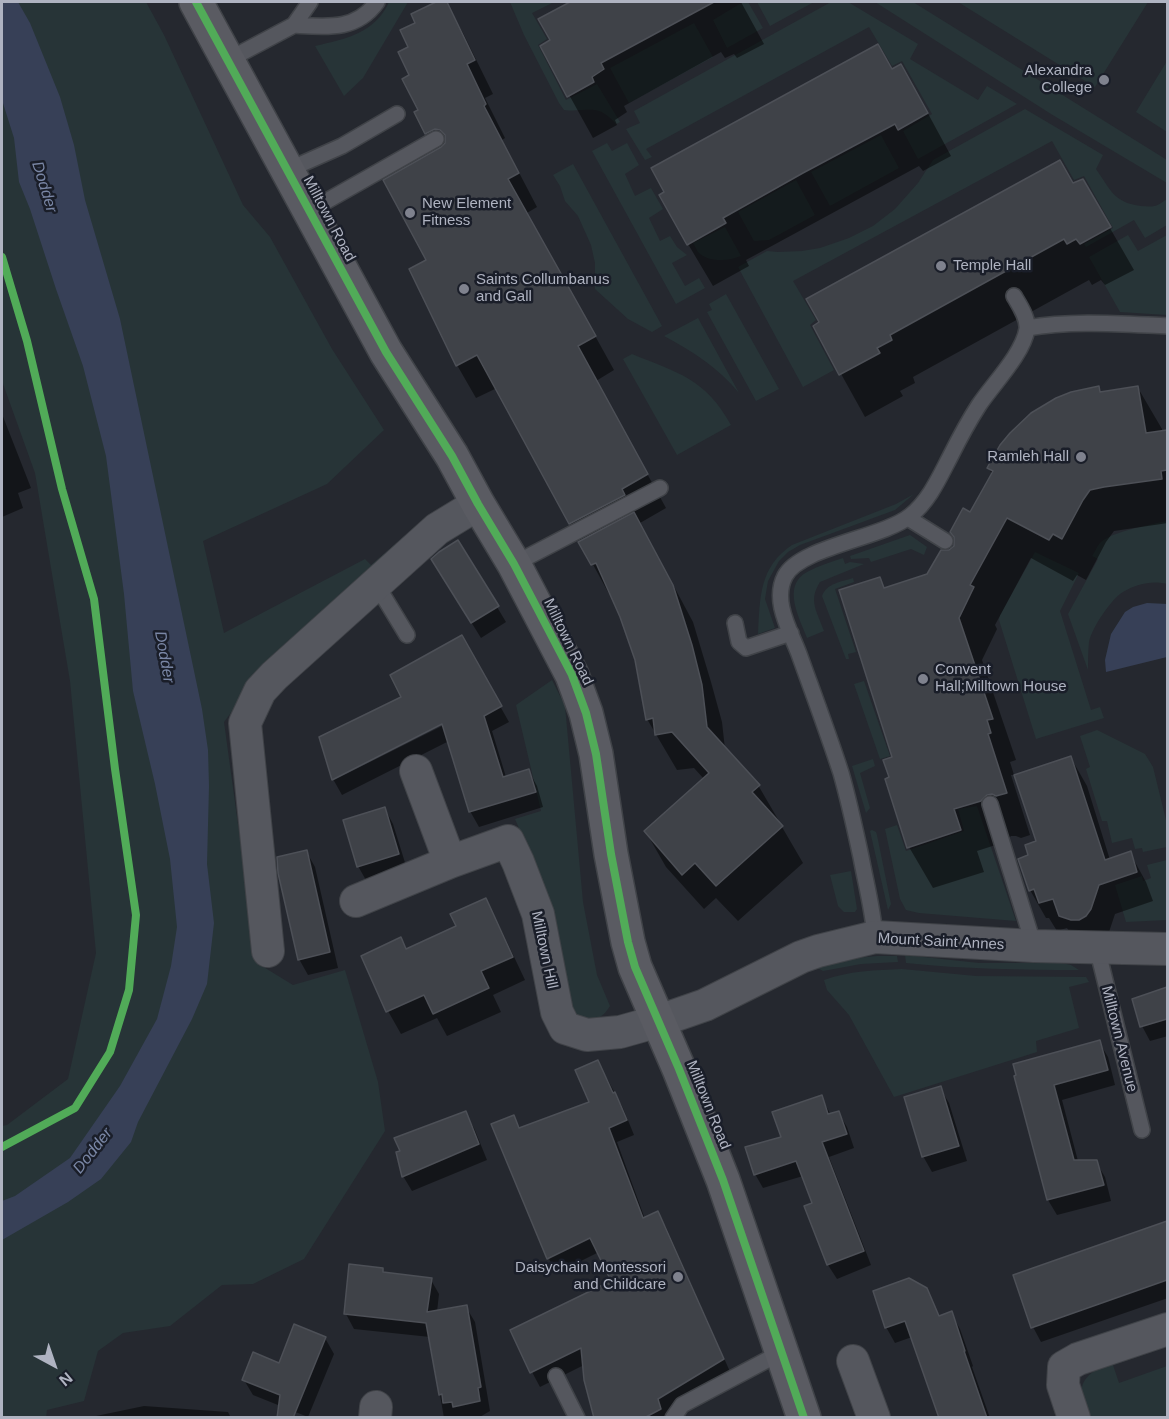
<!DOCTYPE html>
<html>
<head>
<meta charset="utf-8">
<style>
  body { margin:0 }
  #map { position:relative; width:1169px; height:1419px; overflow:hidden; background:#25282f; font-family:Helvetica,sans-serif }
  canvas { display:block }
  .frame { position:absolute; inset:0; border:3px solid #afb3c1; pointer-events:none }
  .north { position:absolute; left:24px; top:1335px; width:60px; height:60px; -webkit-text-stroke:4px #1a1e29; paint-order:stroke; rotate:140deg; font-size:16px; font-weight:700; line-height:24px; text-align:center; color:#afb3c1 }
  .north::after { content:''; display:block; margin:auto; width:21px; height:27px; background:#afb3c1; clip-path:polygon(50% 0,100% 100%,50% 72%,0 100%) }
</style>
</head>
<body>
<div id="map">
<canvas width="1169" height="1419"></canvas>
<div class="frame"></div>
<div class="north">N</div>
</div>
<script>
const ctx = document.querySelector('canvas').getContext('2d');
ctx.lineJoin = 'round';
function fill(path, color) {
  ctx.fillStyle = color;
  ctx.fill(path, 'evenodd');
}
function stroke(path, color, width, dash) {
  ctx.strokeStyle = color;
  ctx.lineWidth = width;
  ctx.lineCap = dash ? 'butt' : 'round';
  ctx.setLineDash(dash || []);
  ctx.stroke(path);
}
function drawText(font, color, halo, rows, align = 'center') {
  ctx.font = font + ' Helvetica,sans-serif';
  ctx.lineWidth = 5;
  ctx.setLineDash([]);
  ctx.textBaseline = 'middle';
  ctx.strokeStyle = halo;
  ctx.fillStyle = color;
  for (const [text, x, y, turn = 0] of rows) {
    ctx.save();
    ctx.translate(x, y);
    ctx.rotate((+turn || 0) * Math.PI / 180);
    ctx.textAlign = isNaN(turn) ? turn : align;
    if (halo) ctx.strokeText(text, 0, 0);
    ctx.fillText(text, 0, 0);
    ctx.restore();
  }
}
const green = new Path2D(`
  M 2,2 L 146,2 L 164,35 L 243,205 L 270,237 L 332,349 L 384,430 L 327,484 L 203,541 L 224,633 L 365,559 L 371,565 L 417,525 L 416,531 L 260,674 L 224,722 L 257,963 L 293,985 L 345,970 L 378,1082 L 385,1131 L 304,1259 L 253,1284 L 222,1285 L 170,1326 L 123,1333 L 98,1351 L 84,1401 L 47,1410 L 46,1418 L 2,1417 L 2,1126 L 7,1125 L 68,1079 L 96,953 L 70,681 L 35,473 L 2,381 Z
  M 389,2 L 408,2 L 363,78 L 344,96 L 315,46 C 346,39 375,33 389,2 Z
  M 510,2 L 554,2 L 532,13 L 547,39 L 538,45 L 566,100 L 597,84 L 620,122 L 616,124 C 597,102 587,113 564,110 L 559,103 L 524,35 Z
  M 743,2 L 748,2 L 763,28 L 727,48 L 713,20 Z
  M 757,2 L 814,2 L 770,26 Z
  M 831,2 L 848,2 L 918,44 L 910,59 L 978,100 L 987,86 L 1017,104 L 918,159 L 903,131 L 932,114 L 902,61 L 892,66 L 869,27 L 646,149 L 652,157 L 645,160 L 626,129 L 640,123 L 634,111 Z
  M 875,2 L 913,2 L 1167,160 L 1167,183 L 1051,114 Z
  M 958,2 L 1148,2 L 1095,87 Z
  M 694,23 L 713,57 L 629,103 L 610,68 Z
  M 1167,61 L 1167,132 L 1136,112 Z
  M 1025,109 L 1103,155 L 1096,169 C 1110,189 1114,203 1141,206 C 1156,207 1155,207 1167,199 L 1167,225 L 1145,238 L 1134,220 L 1086,247 L 1084,244 L 1113,228 L 1084,176 L 1074,180 L 1052,141 L 793,281 L 816,320 L 810,325 L 834,370 L 803,387 L 738,267 L 767,251 L 778,252 L 802,251 L 820,248 L 849,238 L 873,226 L 895,209 L 918,183 L 933,160 Z
  M 881,135 L 899,168 L 830,206 L 811,172 Z
  M 607,143 L 612,151 L 627,143 L 639,165 L 625,174 L 635,196 L 651,188 L 663,209 L 649,218 L 660,241 L 670,236 L 677,247 L 687,255 L 672,263 L 685,286 L 699,278 L 705,288 L 676,304 L 592,151 Z
  M 573,164 L 662,326 L 652,332 L 628,319 L 595,289 L 595,263 L 591,245 L 578,216 L 565,201 L 560,186 L 553,175 Z
  M 796,180 L 815,215 L 769,240 L 754,241 L 738,212 Z
  M 725,227 L 741,256 C 729,261 708,263 698,252 C 696,249 695,246 693,243 Z
  M 1128,235 L 1138,251 L 1167,235 L 1167,315 L 1120,312 L 1089,257 Z
  M 726,294 L 779,389 L 756,401 L 707,312 L 712,310 L 709,304 Z
  M 698,318 L 739,393 C 719,368 692,351 664,336 Z
  M 632,354 C 678,373 705,378 731,425 L 677,455 L 623,359 Z
  M 914,494 L 895,510 L 800,545 L 788,552 L 779,561 L 768,581 L 765,599 L 775,628 L 758,634 C 760,598 759,567 792,545 L 896,504 Z
  M 1167,521 L 1167,584 C 1153,580 1136,584 1123,592 C 1111,599 1092,628 1089,642 C 1088,651 1088,661 1088,670 L 1068,614 L 1098,559 L 1092,556 C 1095,552 1097,546 1100,543 C 1110,532 1152,524 1167,521 Z
  M 910,535 L 927,547 L 924,555 L 911,549 L 871,562 L 869,558 L 851,559 L 850,556 Z
  M 1035,552 L 1079,573 L 1060,611 L 1091,710 L 1100,707 L 1104,718 L 1036,739 L 999,620 L 1000,615 Z
  M 843,558 L 845,564 L 850,562 L 864,564 L 820,582 C 808,601 817,611 824,631 L 807,638 C 800,619 781,586 807,572 C 818,566 831,562 843,558 Z
  M 853,578 L 854,582 L 835,589 L 856,652 L 848,654 L 849,659 L 846,659 L 822,596 C 827,583 841,582 853,578 Z
  M 552,680 L 565,706 L 583,902 L 597,975 L 610,1006 C 602,1019 595,1020 581,1024 L 573,1013 L 531,856 L 515,819 L 541,811 L 516,705 Z
  M 864,681 L 890,756 L 880,759 L 854,684 Z
  M 1097,730 L 1145,754 L 1153,767 L 1167,824 L 1167,847 L 1143,852 L 1142,848 L 1135,849 L 1132,838 L 1112,843 L 1107,821 L 1102,821 L 1086,769 L 1090,767 L 1080,736 Z
  M 873,759 L 875,766 L 860,773 L 870,808 L 866,813 L 852,766 Z
  M 977,806 L 1016,921 L 919,913 L 906,910 L 900,899 L 885,829 L 897,825 L 906,851 L 964,831 L 958,809 Z
  M 872,830 L 876,832 L 877,835 L 891,904 L 888,910 L 870,831 Z
  M 1167,860 L 1167,920 L 1126,922 L 1115,885 L 1142,876 L 1143,881 L 1151,878 L 1147,865 Z
  M 851,871 L 857,909 L 855,912 L 844,912 L 838,906 L 830,875 Z
  M 905,955 L 979,963 L 1062,963 L 1071,965 L 1079,970 C 1021,970 963,969 906,963 Z
  M 877,956 L 897,956 L 898,962 L 861,964 L 823,971 L 816,967 L 856,958 Z
  M 902,969 L 976,976 L 1086,977 L 1089,982 L 1069,987 L 1079,1028 L 1036,1041 L 1037,1052 L 894,1097 L 849,1015 L 827,990 L 824,980 C 848,971 876,970 902,969 Z
  M 1112,1362 L 1119,1383 L 1167,1366 L 1167,1417 L 1088,1417 C 1086,1410 1083,1402 1082,1394 C 1079,1377 1099,1367 1112,1362 Z`);
const water = new Path2D(`
  M 2,2 L 18,2 L 30,23 L 60,97 L 74,145 L 85,200 L 120,319 L 202,709 L 208,750 L 209,786 L 207,864 L 214,923 L 207,984 L 192,1019 L 138,1122 L 131,1142 L 101,1179 L 68,1202 L 2,1240 L 2,1201 L 15,1196 L 70,1158 L 120,1086 L 157,1019 L 171,966 L 177,927 L 170,859 L 155,784 L 133,691 L 124,594 L 106,456 L 83,366 L 56,289 L 30,209 L 19,182 L 14,138 L 2,100 Z
  M 1147,603 L 1167,604 L 1167,657 L 1106,672 L 1105,660 L 1111,634 L 1125,612 L 1133,607 Z`);
const shadow = new Path2D(`
  M 440,2 L 445,2 L 463,33 L 493,94 L 485,98 L 505,138 L 502,140 L 537,207 L 527,213 L 614,370 L 596,381 L 666,508 L 640,523 L 693,622 L 711,682 L 722,722 L 725,749 L 758,785 L 779,821 L 778,822 L 782,827 L 803,863 L 738,921 L 716,898 L 704,909 L 666,867 L 646,832 L 704,779 L 694,768 L 677,770 L 647,719 L 636,659 L 621,616 L 497,388 L 476,398 L 457,365 L 428,261 L 437,151 L 426,133 L 411,76 L 410,48 L 417,23 L 413,15 Z
  M 573,2 L 741,2 L 764,44 L 737,58 L 734,54 L 725,58 L 721,52 L 624,106 L 627,112 L 615,120 L 617,125 L 593,138 L 542,46 L 552,41 L 540,20 Z
  M 892,71 L 925,108 L 951,156 L 923,171 L 919,166 L 746,260 L 749,266 L 713,286 L 688,244 Z
  M 1083,181 L 1134,270 L 1105,285 L 1101,280 L 1092,285 L 1089,280 L 913,377 L 915,383 L 900,391 L 903,396 L 865,417 L 815,327 L 821,322 Z
  M 1098,388 L 1101,393 L 1138,388 L 1162,429 L 1162,432 L 1168,431 L 1168,523 L 1114,531 L 1106,542 L 1086,580 L 1077,575 L 1073,581 L 1031,558 L 995,625 L 997,629 L 982,660 L 1016,760 L 1010,762 L 1014,775 L 1011,775 L 1030,835 L 1021,838 L 1016,836 L 1011,836 L 1005,842 L 977,851 L 984,872 L 933,888 L 909,847 L 891,778 L 894,758 L 879,579 L 885,589 L 928,575 L 955,546 L 970,514 L 992,475 L 989,468 Z
  M 2,414 L 31,488 L 18,493 L 23,508 L 2,517 Z
  M 458,542 L 506,622 L 481,638 L 442,575 Z
  M 461,637 L 509,722 L 492,731 L 506,777 L 528,770 L 537,786 L 543,807 L 479,827 L 470,811 L 449,741 L 342,795 L 333,779 L 321,738 L 403,697 L 392,676 ZM 448,720 L 450,722 L 334,780 L 334,777 Z
  M 1071,758 L 1087,786 L 1110,860 L 1130,853 L 1146,882 L 1153,901 L 1115,914 L 1107,938 L 1077,945 L 1067,928 L 1057,931 L 1049,918 L 1046,918 L 1030,890 L 1030,856 L 1038,842 Z
  M 385,809 L 393,824 L 407,869 L 367,882 L 358,866 Z
  M 306,851 L 315,867 L 338,968 L 308,975 L 299,959 Z
  M 485,900 L 498,923 L 525,980 L 493,995 L 501,1012 L 447,1036 L 437,1018 L 401,1034 L 388,1011 L 400,939 L 407,950 L 458,927 Z
  M 1168,989 L 1168,1036 L 1150,1041 L 1142,1026 L 1134,1000 Z
  M 1099,1042 L 1108,1057 L 1115,1085 L 1062,1100 L 1078,1161 L 1096,1162 L 1105,1177 L 1111,1201 L 1057,1215 L 1048,1200 L 1016,1077 Z
  M 598,1062 L 623,1108 L 634,1135 L 617,1142 L 645,1219 L 658,1213 L 666,1227 L 731,1374 L 665,1414 L 666,1418 L 596,1418 L 584,1365 L 540,1387 L 532,1372 L 613,1281 L 599,1252 L 557,1273 L 549,1259 L 493,1125 L 513,1117 L 521,1129 L 591,1103 Z
  M 940,1088 L 949,1103 L 967,1161 L 932,1172 L 923,1156 Z
  M 821,1097 L 831,1115 L 838,1112 L 847,1127 L 854,1148 L 829,1157 L 871,1265 L 837,1279 L 828,1265 L 806,1207 L 814,1204 L 803,1176 L 763,1188 L 755,1174 L 782,1138 Z
  M 465,1113 L 474,1128 L 487,1160 L 412,1191 L 403,1176 Z
  M 1168,1223 L 1168,1298 L 1041,1342 L 1033,1327 L 1015,1276 Z
  M 382,1270 L 385,1274 L 431,1280 L 439,1294 L 437,1312 L 466,1307 L 475,1322 L 490,1411 L 478,1418 L 444,1418 L 430,1337 L 354,1329 L 346,1314 Z
  M 926,1289 L 940,1317 L 951,1313 L 960,1329 L 973,1366 L 972,1367 L 990,1418 L 942,1418 L 912,1337 L 895,1343 L 886,1327 Z
  M 325,1338 L 334,1354 L 308,1417 L 253,1395 L 244,1380 L 280,1364 Z
  M 144,1406 L 228,1412 L 231,1418 L 97,1418 L 96,1416 Z`);
const building = new Path2D(`
  M 436,2 L 447,2 L 475,60 L 467,64 L 486,104 L 484,106 L 519,173 L 508,179 L 596,336 L 578,346 L 648,474 L 622,489 L 625,495 L 569,524 L 477,355 L 456,366 L 409,269 L 426,260 L 383,180 L 441,147 L 445,143 L 445,135 L 440,130 L 435,129 L 425,134 L 414,112 L 418,110 L 402,79 L 409,75 L 398,52 L 408,47 L 400,30 L 415,23 L 411,14 Z
  M 570,2 L 714,2 L 601,63 L 604,69 L 592,77 L 594,82 L 567,97 L 540,46 L 550,40 L 538,19 Z
  M 878,44 L 892,69 L 901,64 L 928,113 L 898,130 L 895,124 L 803,173 L 723,218 L 726,223 L 687,245 L 659,195 L 664,192 L 651,168 Z
  M 1060,160 L 1073,183 L 1083,179 L 1111,227 L 1080,244 L 1076,239 L 1067,244 L 1064,239 L 890,335 L 892,340 L 877,348 L 880,353 L 839,375 L 813,326 L 819,322 L 806,299 Z
  M 1099,386 L 1100,392 L 1138,386 L 1146,433 L 1167,430 L 1167,470 L 1161,471 L 1162,479 L 1104,487 L 1090,490 L 1083,500 L 1062,539 L 1053,534 L 1049,540 L 1007,518 L 970,585 L 974,587 L 959,618 L 993,719 L 987,720 L 991,733 L 988,734 L 1007,793 L 996,796 L 992,794 L 987,795 L 981,801 L 954,809 L 961,830 L 907,848 L 885,779 L 889,777 L 883,760 L 892,757 L 839,590 L 880,577 L 884,588 L 927,574 L 941,550 L 949,550 L 954,546 L 954,537 L 950,532 L 963,508 L 970,512 L 993,471 L 987,468 L 1000,445 L 1010,433 L 1031,413 L 1056,398 L 1071,392 Z
  M 634,512 L 673,585 L 692,645 L 702,685 L 707,727 L 760,785 L 752,792 L 783,826 L 716,886 L 695,863 L 682,875 L 644,831 L 709,773 L 672,732 L 655,735 L 653,718 L 646,720 L 635,660 L 620,617 L 596,563 L 591,565 L 578,542 Z
  M 458,540 L 499,606 L 471,623 L 431,559 L 439,552 Z
  M 462,635 L 502,706 L 484,716 L 503,777 L 529,769 L 536,792 L 469,812 L 442,724 L 332,780 L 319,737 L 401,697 L 390,675 Z
  M 1071,756 L 1105,860 L 1131,851 L 1137,872 L 1099,885 L 1091,909 L 1086,916 L 1079,920 L 1071,920 L 1059,916 L 1053,899 L 1039,903 L 1034,889 L 1029,891 L 1018,859 L 1028,855 L 1025,845 L 1036,841 L 1014,775 Z
  M 385,807 L 399,854 L 357,867 L 343,820 Z
  M 307,850 L 330,952 L 298,960 L 278,873 L 277,857 Z
  M 486,898 L 513,957 L 481,971 L 489,988 L 433,1014 L 424,995 L 386,1012 L 361,956 L 401,937 L 406,949 L 456,926 L 450,914 Z
  M 1167,987 L 1167,1019 L 1140,1027 L 1132,999 Z
  M 1100,1040 L 1108,1070 L 1054,1085 L 1074,1160 L 1097,1160 L 1104,1185 L 1047,1200 L 1014,1076 L 1016,1075 L 1013,1064 Z
  M 598,1060 L 613,1093 L 615,1092 L 627,1120 L 609,1128 L 643,1218 L 658,1211 L 724,1359 L 658,1399 L 661,1409 L 644,1418 L 594,1418 L 584,1380 L 581,1348 L 530,1373 L 510,1330 L 611,1281 L 590,1238 L 547,1259 L 491,1124 L 514,1115 L 519,1128 L 589,1102 L 575,1070 Z
  M 941,1086 L 959,1146 L 922,1157 L 904,1097 Z
  M 822,1095 L 828,1114 L 839,1111 L 847,1134 L 822,1142 L 864,1251 L 827,1265 L 804,1206 L 812,1203 L 796,1161 L 754,1175 L 745,1147 L 781,1137 L 772,1112 Z
  M 466,1111 L 479,1144 L 402,1177 L 396,1152 L 400,1151 L 394,1138 Z
  M 1167,1221 L 1167,1280 L 1031,1328 L 1013,1275 Z
  M 349,1264 L 383,1268 L 383,1272 L 432,1278 L 427,1312 L 467,1305 L 481,1387 L 478,1388 L 480,1401 L 453,1407 L 452,1402 L 443,1403 L 442,1394 L 439,1395 L 426,1323 L 344,1314 Z
  M 909,1278 L 927,1288 L 939,1316 L 952,1311 L 965,1351 L 964,1351 L 987,1418 L 939,1418 L 905,1321 L 885,1328 L 873,1291 Z
  M 294,1324 L 326,1337 L 293,1418 L 277,1418 L 280,1395 L 242,1380 L 253,1352 L 279,1363 Z`);
const service = new Path2D(`
  M 294,25 C 327,27 356,31 377,2
  M 228,60 L 294,25 L 310,2
  M 288,170 L 342,146 L 397,114
  M 309,211 L 436,139
  M 1027,328 C 1073,320 1121,324 1168,326
  M 908,518 L 945,541
  M 514,564 L 660,488
  M 376,584 L 407,635
  M 735,623 L 739,642 L 746,648 L 791,633
  M 990,804 L 1034,946
  M 875,937 C 873,910 866,884 861,857 C 855,829 849,801 841,773 C 828,733 813,693 799,654 C 790,630 772,601 785,576 C 800,547 882,538 910,516 C 929,501 939,478 950,457 C 959,439 968,422 979,405 C 993,384 1023,354 1027,329 C 1028,318 1020,306 1014,296
  M 1097,948 L 1142,1130
  M 556,1376 L 577,1418
  M 673,1418 L 682,1405 L 782,1352`);
const minor = new Path2D(`
  M 416,771 L 450,862
  M 356,901 L 450,862 L 508,841 L 518,862 L 538,914 L 557,1012 L 565,1028 L 587,1035 L 620,1032 L 659,1021 L 705,1005 L 801,957 L 818,951 L 875,937 L 1034,946 L 1168,949
  M 268,951 L 245,723 L 260,691 L 274,676 L 437,529 L 478,504
  M 853,1361 L 874,1418
  M 375,1418 L 376,1407
  M 1074,1418 L 1063,1385 L 1064,1367 L 1078,1359 L 1168,1329`);
const secondary = new Path2D(`
  M 196,2 L 386,352 L 452,456 L 478,504 L 514,564 L 572,675 L 586,713 L 596,754 L 611,854 L 628,942 L 635,967 L 679,1069 L 723,1180 L 804,1418`);
const cycleway = new Path2D(`
  M 196,2 L 386,352 L 452,456 L 478,504 L 514,564 L 572,675 L 586,713 L 596,754 L 611,854 L 628,942 L 635,967 L 679,1069 L 723,1180 L 804,1418
  M 2,257 L 27,341 L 62,489 L 94,599 L 115,769 L 136,915 L 129,990 L 110,1052 L 75,1108 L 2,1147`);
const markers = [
  [1104,80,6,"#7f828e"],
  [410,213,6,"#7f828e"],
  [941,266,6,"#7f828e"],
  [464,289,6,"#7f828e"],
  [1081,457,6,"#7f828e"],
  [923,679,6,"#7f828e"],
  [678,1277,6,"#7f828e"]
];
const poiNames = [
  ["Alexandra",1092,71,"right"],
  ["College",1092,88,"right"],
  ["New Element",422,204],
  ["Fitness",422,221],
  ["Temple Hall",953,266],
  ["Saints Collumbanus",476,280],
  ["and Gall",476,297],
  ["Ramleh Hall",1069,457,"right"],
  ["Convent",935,670],
  ["Hall;Milltown House",935,687],
  ["Daisychain Montessori",666,1268,"right"],
  ["and Childcare",666,1285,"right"]
];
const streetNames = [
  ["Milltown Road",329,219,62],
  ["Milltown Road",568,642,64],
  ["Mount Saint Annes",941,942,3],
  ["Milltown Hill",544,950,78],
  ["Milltown Avenue",1119,1039,76],
  ["Milltown Road",708,1105,68]
];
const waterNames = [
  ["Dodder",44,187,73],
  ["Dodder",164,657,80],
  ["Dodder",93,1151,-52]
];
fill(green, '#273437');
fill(water, '#374057');
fill(shadow, '#0007');
fill(building, '#3f4248');
stroke(building, '#4d5057', 1.5);
stroke(service, '#404348', 18);
stroke(minor, '#404348', 34);
stroke(secondary, '#404348', 36);
stroke(service, '#55575e', 15);
stroke(minor, '#55575e', 32);
stroke(secondary, '#5a5b62', 33);
stroke(cycleway, '#51ab58', 8);
for (const [x, y, r, color] of markers) {
  const dot = new Path2D();
  dot.arc(x, y, r, 0, 2 * Math.PI);
  ctx.fillStyle = color;
  ctx.fill(dot);
  stroke(dot, '#1a1e29', 2);
}
drawText('15px', '#afb3c1', '#1a1e29', poiNames, 'left');
drawText('15px', '#afb3c1', '#1a1e29', streetNames);
drawText('italic 16px', '#7a87a6', '#1a1e29', waterNames);
</script>
</body>
</html>
